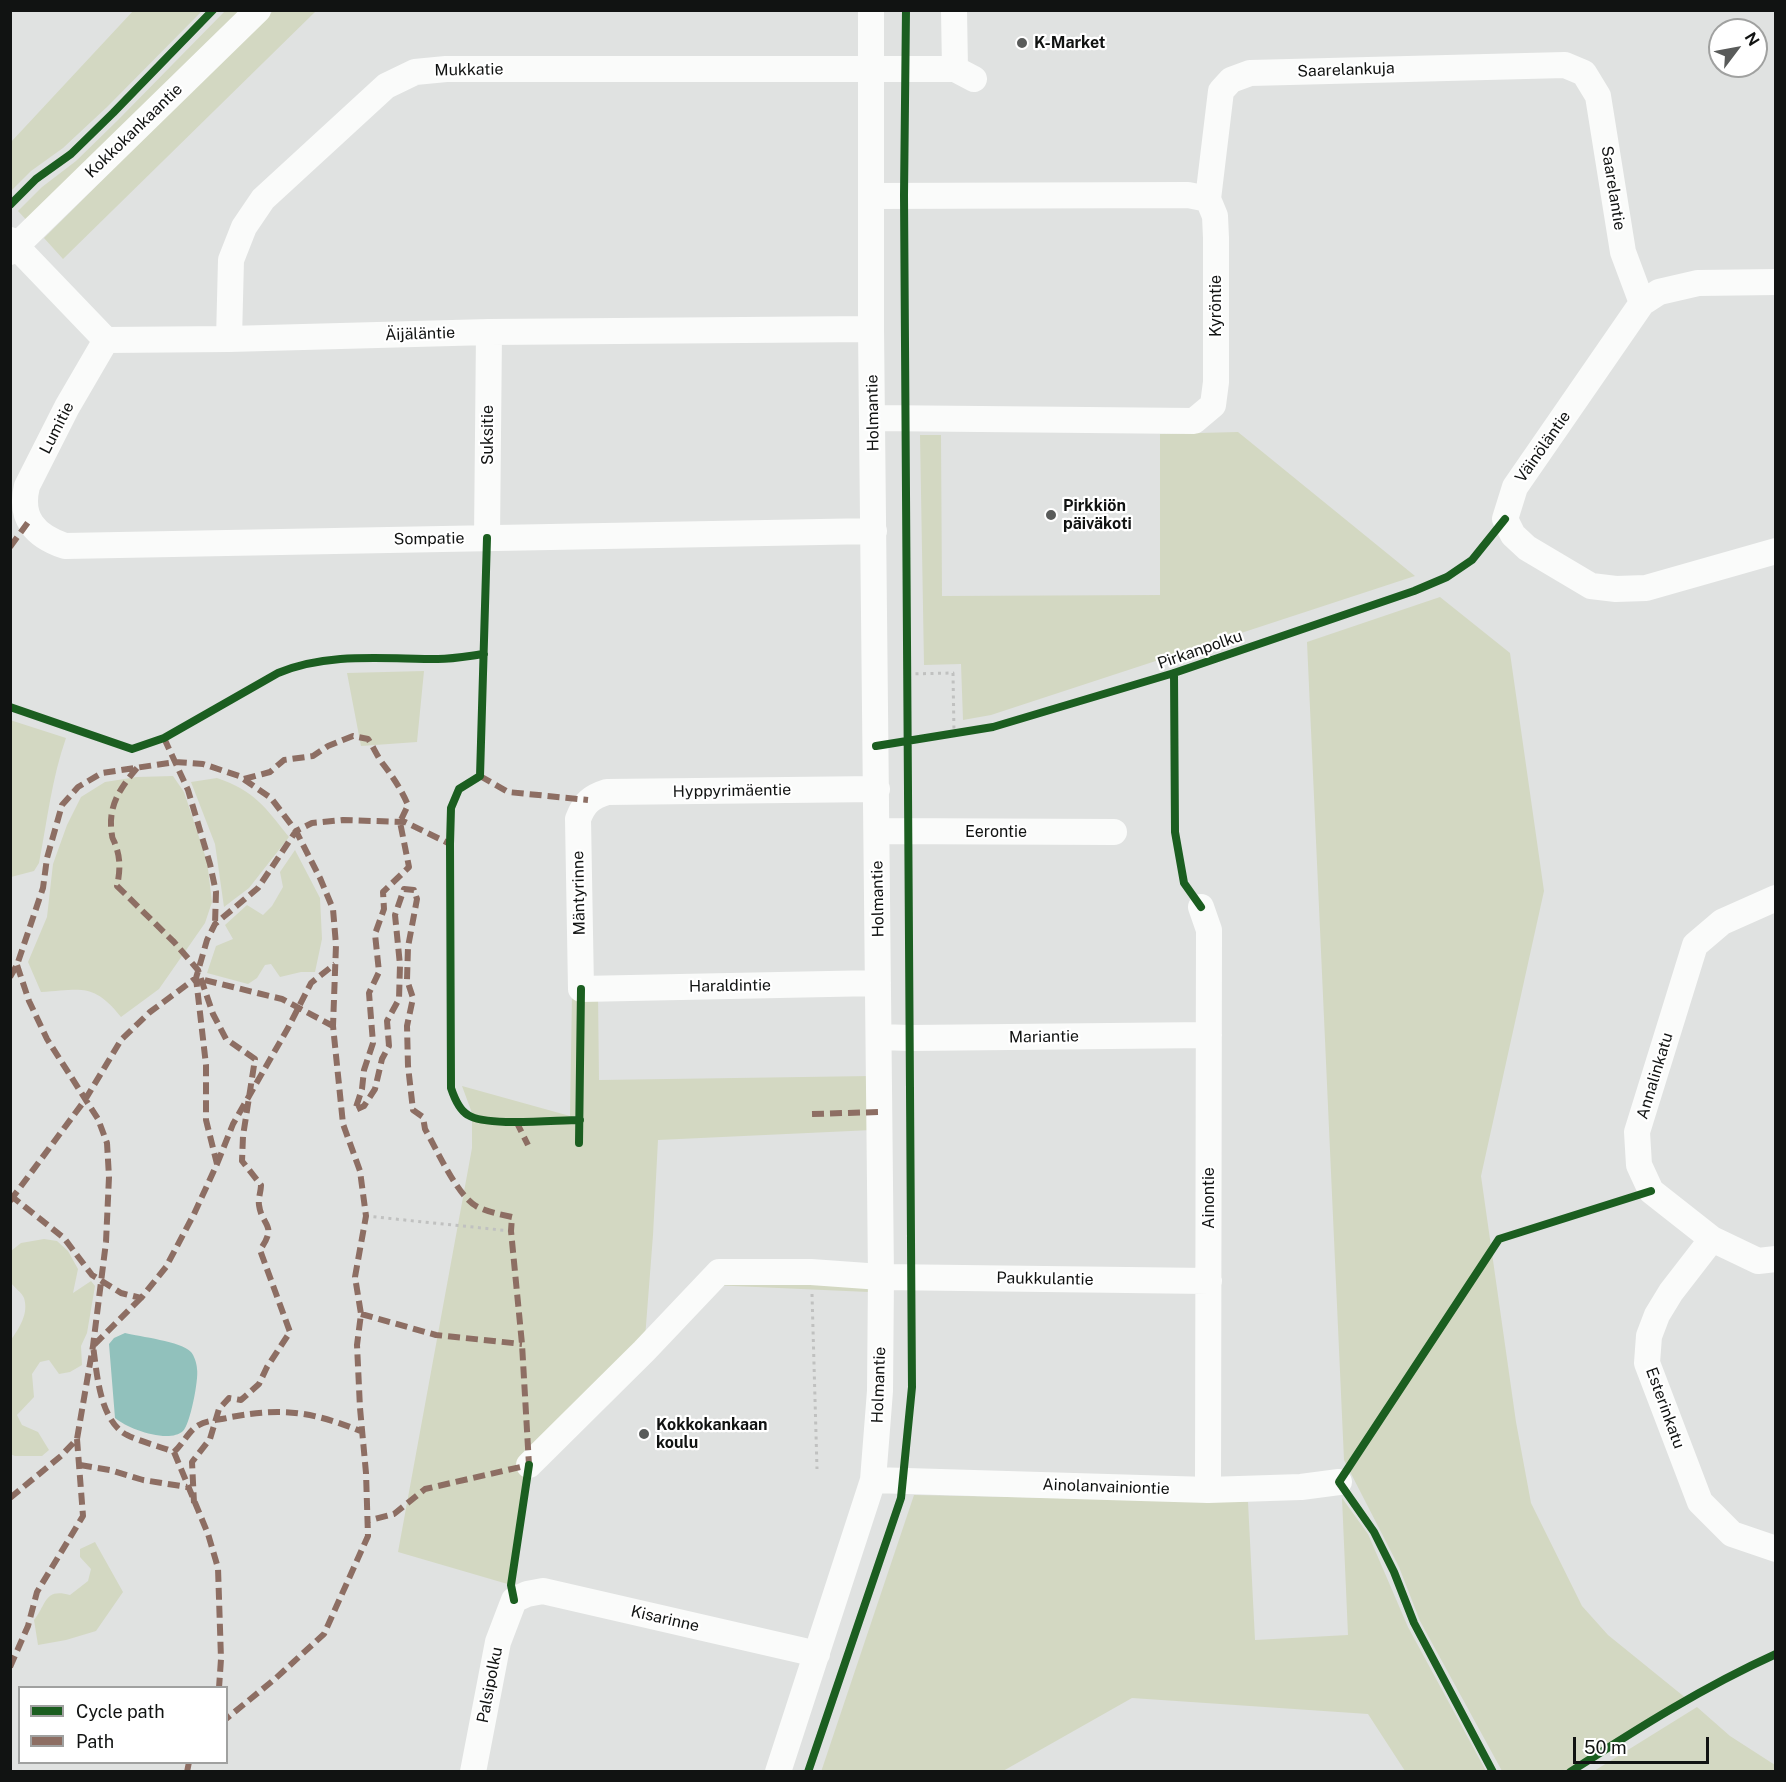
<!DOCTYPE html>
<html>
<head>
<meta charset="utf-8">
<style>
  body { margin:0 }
  #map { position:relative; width:1786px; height:1782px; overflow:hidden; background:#e0e2e1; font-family:"Public Sans",sans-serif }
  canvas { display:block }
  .frame { position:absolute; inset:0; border:12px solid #111312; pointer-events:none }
  .legend { position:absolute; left:18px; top:1686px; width:210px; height:78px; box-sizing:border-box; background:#fff; border:2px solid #a0a1a0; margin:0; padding:8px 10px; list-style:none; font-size:18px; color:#111312 }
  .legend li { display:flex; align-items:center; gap:12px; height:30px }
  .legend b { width:30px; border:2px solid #a0a1a0 }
  .north { position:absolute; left:1708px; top:18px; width:60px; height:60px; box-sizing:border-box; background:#fff; border:2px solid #a0a1a0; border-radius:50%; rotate:58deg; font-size:16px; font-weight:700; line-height:24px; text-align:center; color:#111312 }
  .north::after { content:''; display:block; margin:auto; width:21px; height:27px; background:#595b5a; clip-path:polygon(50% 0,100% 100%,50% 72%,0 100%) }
  .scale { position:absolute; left:1573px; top:1737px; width:136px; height:27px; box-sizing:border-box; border:3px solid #111312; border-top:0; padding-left:8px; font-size:18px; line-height:21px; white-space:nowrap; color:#111312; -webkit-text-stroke:4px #fff; paint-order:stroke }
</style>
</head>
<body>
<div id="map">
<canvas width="1786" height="1782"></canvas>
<div class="frame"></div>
<ul class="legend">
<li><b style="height:8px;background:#1b5e20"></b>Cycle path</li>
<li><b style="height:8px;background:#8d6e63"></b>Path</li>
</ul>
<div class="north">N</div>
<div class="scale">50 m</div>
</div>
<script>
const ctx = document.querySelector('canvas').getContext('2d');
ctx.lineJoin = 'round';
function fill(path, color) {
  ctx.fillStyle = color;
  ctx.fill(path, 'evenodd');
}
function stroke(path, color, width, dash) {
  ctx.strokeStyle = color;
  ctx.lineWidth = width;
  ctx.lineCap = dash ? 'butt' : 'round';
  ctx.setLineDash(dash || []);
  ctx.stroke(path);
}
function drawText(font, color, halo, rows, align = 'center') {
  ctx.font = font + ' "Public Sans",sans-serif';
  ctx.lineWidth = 4.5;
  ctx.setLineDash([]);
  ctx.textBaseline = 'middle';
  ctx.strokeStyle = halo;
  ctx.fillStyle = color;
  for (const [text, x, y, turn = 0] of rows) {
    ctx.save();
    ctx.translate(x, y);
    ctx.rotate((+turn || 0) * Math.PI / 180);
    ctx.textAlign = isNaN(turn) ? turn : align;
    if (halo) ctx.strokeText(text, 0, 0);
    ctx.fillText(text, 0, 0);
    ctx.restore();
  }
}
const green = new Path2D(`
  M 133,11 L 202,11 L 107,107 L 63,148 L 31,171 L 11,191 L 11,142 Z
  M 225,11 L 247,11 L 31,225 L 18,211 L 42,187 L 76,161 L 118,120 Z
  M 273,11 L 316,11 L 63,259 L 44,238 Z
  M 1238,432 L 1415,576 L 991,715 L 963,720 L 961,664 L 924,665 L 920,435 L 941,435 L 942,596 L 1160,595 L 1160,434 Z
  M 1440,597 L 1510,653 L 1544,891 L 1481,1176 L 1516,1422 L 1531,1503 L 1582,1606 L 1608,1635 L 1687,1699 L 1568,1771 L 1502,1771 L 1420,1621 L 1399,1567 L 1344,1460 L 1307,642 Z
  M 424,671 L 417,742 L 361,746 L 347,673 Z
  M 10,720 L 66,738 C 52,777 47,822 39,863 L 34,871 L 11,877 Z
  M 173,776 L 184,792 L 207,861 L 212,902 L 205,923 L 159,989 L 121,1017 C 93,982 81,990 41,992 L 28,962 L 47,917 L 53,864 L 67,825 L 81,797 L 105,782 L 137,777 Z
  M 217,778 C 255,791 265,807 289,837 L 249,888 L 224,907 L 215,844 L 191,782 Z
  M 295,850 L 320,898 L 322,939 L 315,972 L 301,972 L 280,977 L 271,964 L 265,965 L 257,978 L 248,984 L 207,973 L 216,946 L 233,939 L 225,925 L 247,905 L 263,915 L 272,906 L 283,887 L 280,872 Z
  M 598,993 L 599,1080 L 871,1076 L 872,1130 L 658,1140 L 653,1235 L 644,1351 L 530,1465 L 511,1585 L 398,1552 L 472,1148 L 472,1113 L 462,1086 L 570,1116 L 572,994 Z
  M 44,1239 L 57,1241 L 68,1251 L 78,1269 L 73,1293 L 91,1281 L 95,1286 L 87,1333 L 81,1346 L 82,1365 L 70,1372 L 59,1374 L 49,1360 L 40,1362 L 32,1374 L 34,1397 L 17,1415 L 22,1425 L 38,1432 L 49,1450 L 42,1456 L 15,1456 L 10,1454 L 11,1340 C 19,1328 29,1314 24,1298 C 22,1293 14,1287 11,1283 L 11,1251 L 21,1243 Z
  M 720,1276 L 869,1279 L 869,1292 L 711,1285 Z
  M 914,1495 L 1248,1502 L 1255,1640 L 1348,1635 L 1342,1498 L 1368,1534 L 1408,1627 L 1486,1771 L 1405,1771 L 1368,1714 L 1132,1698 L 1003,1771 L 821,1772 Z
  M 95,1542 L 123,1592 L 96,1631 L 66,1640 L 38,1645 L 34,1620 C 47,1604 44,1588 70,1595 L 88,1581 L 91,1569 L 80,1557 L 80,1549 Z
  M 1697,1707 L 1730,1736 L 1775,1765 L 1775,1771 L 1594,1771 Z`);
const water = new Path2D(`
  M 125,1333 C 140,1337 181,1341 191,1352 C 194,1355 197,1364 197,1369 C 199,1379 190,1425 183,1431 C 169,1444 128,1429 115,1418 L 109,1344 L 114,1338 Z`);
const path = new Path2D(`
  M 908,674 L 953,673 L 954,733
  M 366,1216 L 511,1231
  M 812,1294 L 817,1469`);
const minor = new Path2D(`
  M 955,69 L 974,79
  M 871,196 L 1188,195 L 1208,199 L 1215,216 L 1216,238 L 1216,382 L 1213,405 L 1194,421 L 873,418
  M 1208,199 L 1221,91 L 1231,80 L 1250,73 L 1565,65 L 1584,73 L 1598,96 L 1623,252 L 1642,303
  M 10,240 L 106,340 L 229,339 L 489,332 L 871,329
  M 10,252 L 258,10
  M 1776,282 L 1698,283 L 1659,292 L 1642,303 L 1515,487 L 1505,519 L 1513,535 L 1527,548 L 1591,586 L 1616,589 L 1646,588 L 1776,551
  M 229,339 L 231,260 L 244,227 L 263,199 L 386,86 L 415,72 L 446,69 L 955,69 L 954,10
  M 106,340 L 67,407 L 27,486 C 19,518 35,536 65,546 L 874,531
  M 487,538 L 489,332
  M 877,789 L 607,792 C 591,797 584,803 578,819 L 581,989 L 878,983
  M 877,831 L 1114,832
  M 1776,898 L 1722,922 L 1695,945 L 1637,1132 L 1639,1165 L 1651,1191 L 1712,1239 L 1758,1261 L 1776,1259
  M 1201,907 L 1209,930 L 1208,1490
  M 879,1037 L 910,1038 L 1209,1035
  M 1712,1239 L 1671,1292 L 1657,1315 L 1649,1336 L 1647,1363 L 1700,1502 L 1732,1534 L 1776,1549
  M 529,1465 L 644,1351 L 719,1272 L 811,1272 L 881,1277 L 1209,1281
  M 873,1480 L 1208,1490 L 1301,1487 L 1339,1482
  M 473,1772 L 498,1642 L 514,1600 L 527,1594 L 543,1591 L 817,1654
  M 778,1772 L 873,1480 L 880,1391 L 881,1277 L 871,329 L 871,10`);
const quiet = new Path2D(`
  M 10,547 L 29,521
  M 164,738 L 188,790 L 210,864 L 216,892 L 215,924
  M 137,768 C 120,788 107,807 112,835 C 112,840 114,839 115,844 C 121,858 120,872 117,886 L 174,942 L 198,970 L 213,1014 L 226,1039 L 255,1059 L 243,1136 L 242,1161 L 261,1185 C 261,1191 258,1199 259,1205 C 262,1227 278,1224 260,1250 L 290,1332 L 267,1367 L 259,1384 L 241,1400 L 229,1398 L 219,1409 L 210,1439 L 192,1462 L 194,1503
  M 480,776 L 508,792 L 588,800
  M 244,779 L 270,772 L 284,760 L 313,756 L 328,746 L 353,736 L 368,739 C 373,746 377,756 383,764 C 393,777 401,789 408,805 L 400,822 L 409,867 L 383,892 L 384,909 L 375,934 L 379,972 L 369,993 L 373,1043 L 364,1070 L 362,1089 L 355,1110 L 364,1106 L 375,1089 L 382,1059 L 389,1046 L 387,1021 L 399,999 L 400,965 L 395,915 L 404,889 L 414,890 L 417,899 L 408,947 L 407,980 L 413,998 L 407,1026 L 408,1066 L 413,1110 L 423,1117 L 425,1129 C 437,1150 457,1195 476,1206 C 487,1212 499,1214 512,1217 L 511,1231 L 522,1344 L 529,1465 L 425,1489 L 394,1514 L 367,1521
  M 10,977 L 17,965 L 43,888 L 47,858 L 62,805 L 78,787 L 102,773 L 175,762 L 203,764 L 239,776 L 271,798 L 296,831 L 320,878 L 333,909 L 336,945 L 333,1026 L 343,1124 L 360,1171 L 366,1216 L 355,1277 L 361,1314 L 357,1345 L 360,1408 L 366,1473 L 368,1536 L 324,1634 L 276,1678 L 226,1719
  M 812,1114 L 880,1112
  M 516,1121 L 528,1145
  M 217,1164 L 233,1124 L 288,1028 L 311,983 L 335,964
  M 10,1195 L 64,1238 L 92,1275 L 121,1293 L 141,1298 L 166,1267 L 194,1214 L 217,1164 L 206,1120 L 206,1065 L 196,978 L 282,999 L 333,1026
  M 10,1201 L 85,1100 L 121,1040 L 150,1012 L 196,978 L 207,940 L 215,924 L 258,888 L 296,831 L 312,823 L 343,820 L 405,822 L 450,844
  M 141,1298 L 93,1346 C 97,1373 99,1414 122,1432 C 131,1439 162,1447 174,1452 C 183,1444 189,1430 199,1425 C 207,1420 221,1420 231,1417 C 284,1407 313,1412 363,1432
  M 361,1314 L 436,1335 L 522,1344
  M 174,1452 L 208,1534 L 218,1568 L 221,1659 L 219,1688
  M 80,1465 L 110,1470 L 143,1480 L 187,1487
  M 10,1498 L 61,1456 L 77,1439 L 93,1346 L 106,1242 L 109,1177 L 107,1143 L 98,1119 L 47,1039 L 29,1001 L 17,965
  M 10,1667 L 28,1626 L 37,1592 L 83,1516 L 77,1439
  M 187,1772 L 189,1762`);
const cycleway = new Path2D(`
  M 10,205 L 36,179 L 71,154 L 113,113 L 213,10
  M 487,538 L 480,776 L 459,789 L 451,808 L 450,844 L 451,1088 C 454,1097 459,1110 468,1115 C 486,1127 555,1120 580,1120
  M 1174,673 L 1175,832 L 1184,883 L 1201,907
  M 10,707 L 132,749 L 164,738 L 278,673 C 328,652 384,659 438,659 C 453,659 469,656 484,654
  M 876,746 L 993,727 L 1174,673 L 1414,591 L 1447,577 L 1472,560 L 1505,519
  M 579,1143 L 581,989
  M 514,1600 L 511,1585 L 529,1465
  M 808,1772 L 901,1498 L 912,1387 L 904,195 L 906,10
  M 1493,1772 L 1414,1623 L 1394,1572 L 1374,1532 L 1339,1482 L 1499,1239 L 1651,1191
  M 1570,1772 C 1637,1729 1703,1687 1776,1654`);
const markers = [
  [1022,43,6,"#595b5a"],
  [1051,515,6,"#595b5a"],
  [644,1434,6,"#595b5a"]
];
const poiNames = [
  ["K-Market",1034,43],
  ["Pirkkiön",1063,506],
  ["päiväkoti",1063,524],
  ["Kokkokankaan",656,1425],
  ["koulu",656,1443]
];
const streetNames = [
  ["Mukkatie",469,70,-1],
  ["Saarelankuja",1346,70,-2],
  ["Kokkokankaantie",134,131,-44],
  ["Saarelantie",1613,188,81],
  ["Kyröntie",1216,306,-90],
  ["Äijäläntie",420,334,-2],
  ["Holmantie",873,413,-91],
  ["Lumitie",57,428,-63],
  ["Suksitie",488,435,-90],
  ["Väinöläntie",1543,447,-55],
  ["Sompatie",429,539,-1],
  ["Pirkanpolku",1200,650,-19],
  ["Hyppyrimäentie",732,791,-1],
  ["Eerontie",996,832],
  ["Mäntyrinne",579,893,-91],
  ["Holmantie",878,899,-91],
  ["Haraldintie",730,986,-1],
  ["Mariantie",1044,1037,-1],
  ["Annalinkatu",1655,1076,-73],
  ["Ainontie",1209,1198,-90],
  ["Paukkulantie",1045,1279,1],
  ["Holmantie",879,1385,-88],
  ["Esterinkatu",1665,1408,70],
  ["Ainolanvainiontie",1106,1487,2],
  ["Kisarinne",665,1619,13],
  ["Palsipolku",490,1685,-79]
];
fill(green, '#d3d8c2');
fill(water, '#91c1bc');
stroke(path, '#c0c1c0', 3, [3, 4.5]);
stroke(minor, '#fafbfa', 26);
stroke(quiet, '#8d6e63', 6, [12, 6]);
stroke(cycleway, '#1b5e20', 8);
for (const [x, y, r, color] of markers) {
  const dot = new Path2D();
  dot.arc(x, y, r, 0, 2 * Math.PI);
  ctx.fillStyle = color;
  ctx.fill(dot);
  stroke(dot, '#fff', 2);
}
drawText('bold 16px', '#111312', '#fff', poiNames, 'left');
drawText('16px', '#111312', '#fff', streetNames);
</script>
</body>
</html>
